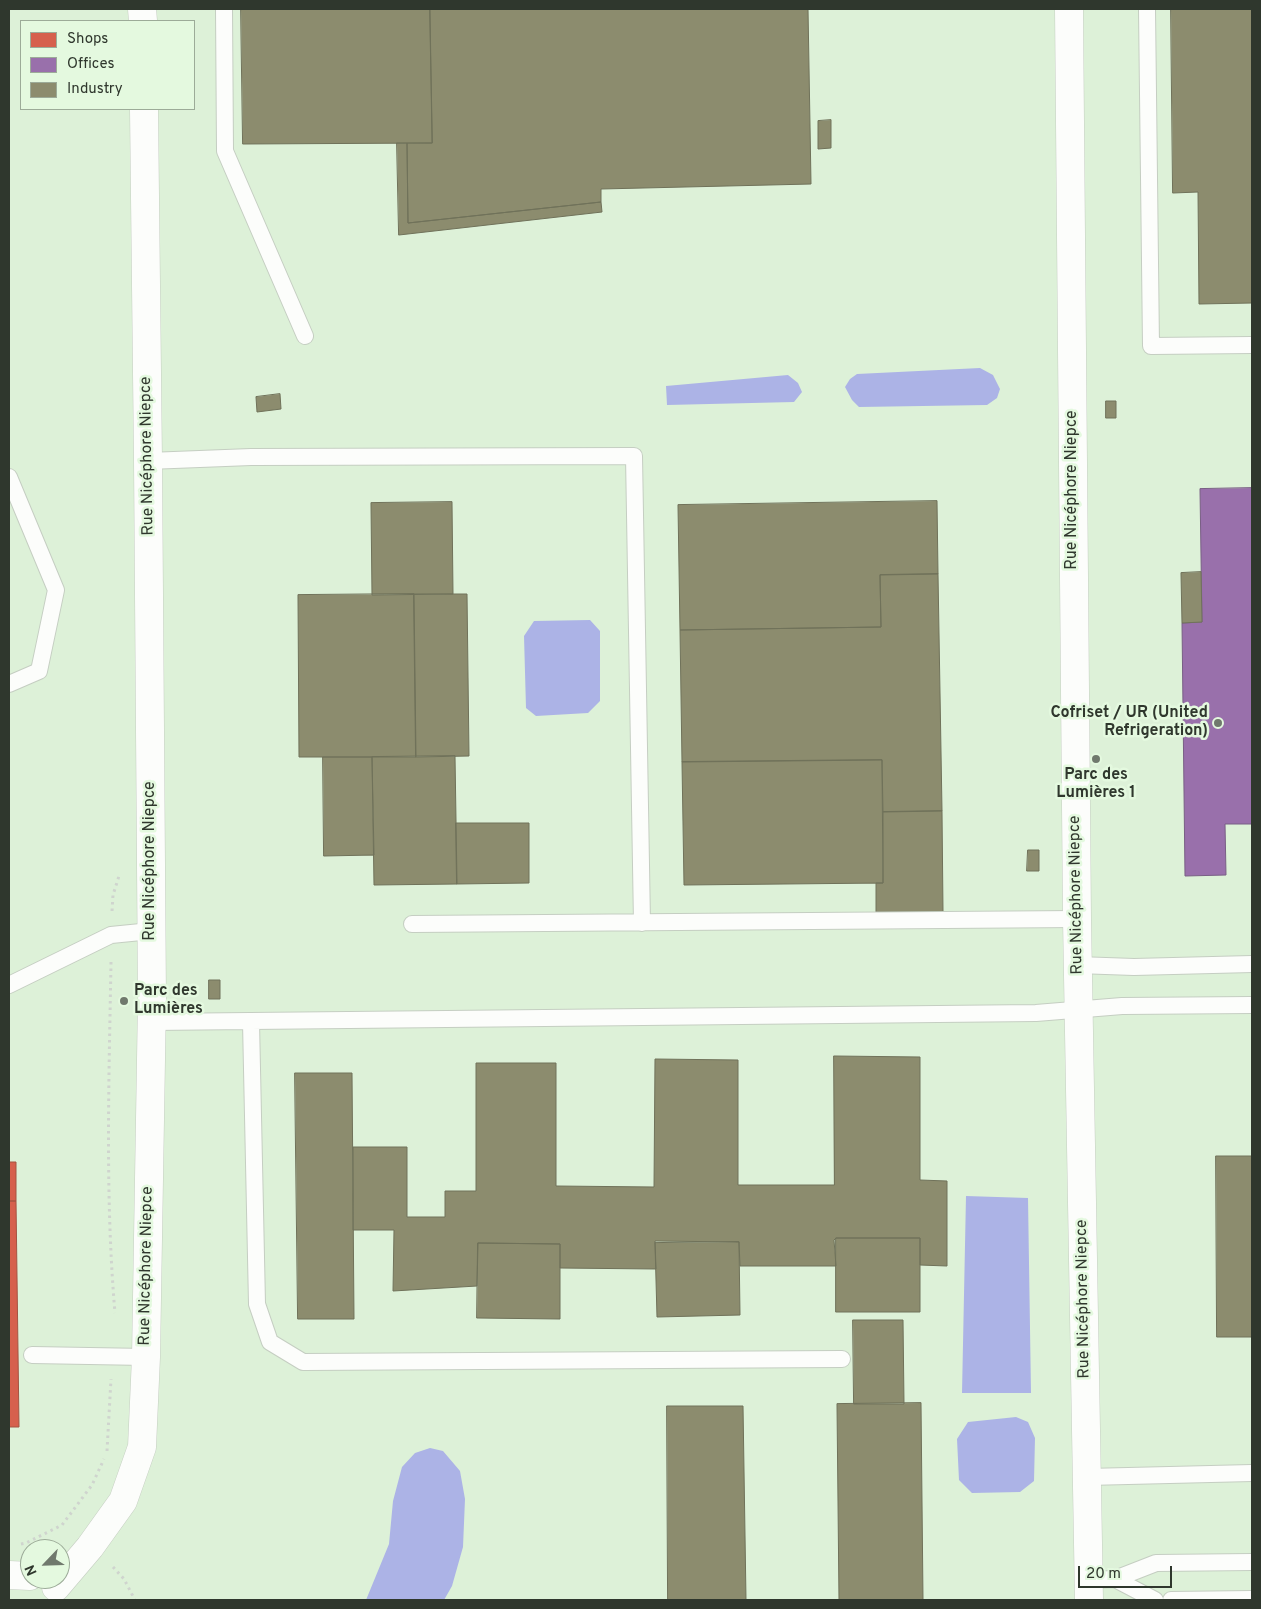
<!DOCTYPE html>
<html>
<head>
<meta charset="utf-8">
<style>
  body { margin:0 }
  #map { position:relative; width:1261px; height:1609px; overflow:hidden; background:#e8f3e5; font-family:Overpass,sans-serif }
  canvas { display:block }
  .frame { position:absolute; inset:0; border:10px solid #2f372d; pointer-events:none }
  .legend { position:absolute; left:20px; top:20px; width:175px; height:90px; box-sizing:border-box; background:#e4f9df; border:1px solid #9cab98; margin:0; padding:6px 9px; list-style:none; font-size:15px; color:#2f372d }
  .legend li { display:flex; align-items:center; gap:10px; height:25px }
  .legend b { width:25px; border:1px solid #9cab98 }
  .north { position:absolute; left:20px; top:1539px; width:50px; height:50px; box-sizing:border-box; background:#e4f9df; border:1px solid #9cab98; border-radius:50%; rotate:246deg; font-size:14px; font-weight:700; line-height:20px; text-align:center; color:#2f372d }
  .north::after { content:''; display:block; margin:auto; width:18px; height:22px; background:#70796d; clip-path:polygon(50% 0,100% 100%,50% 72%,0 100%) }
  .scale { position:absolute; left:1078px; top:1566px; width:94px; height:22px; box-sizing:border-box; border:2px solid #2f372d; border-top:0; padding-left:6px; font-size:15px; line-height:18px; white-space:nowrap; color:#2f372d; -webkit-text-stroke:4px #e4f9df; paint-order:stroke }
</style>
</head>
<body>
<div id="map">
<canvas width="1261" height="1609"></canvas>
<div class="frame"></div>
<ul class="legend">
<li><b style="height:14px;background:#d6604d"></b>Shops</li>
<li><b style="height:14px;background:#9970ab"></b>Offices</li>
<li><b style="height:14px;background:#8c8c6e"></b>Industry</li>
</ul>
<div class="north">N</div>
<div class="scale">20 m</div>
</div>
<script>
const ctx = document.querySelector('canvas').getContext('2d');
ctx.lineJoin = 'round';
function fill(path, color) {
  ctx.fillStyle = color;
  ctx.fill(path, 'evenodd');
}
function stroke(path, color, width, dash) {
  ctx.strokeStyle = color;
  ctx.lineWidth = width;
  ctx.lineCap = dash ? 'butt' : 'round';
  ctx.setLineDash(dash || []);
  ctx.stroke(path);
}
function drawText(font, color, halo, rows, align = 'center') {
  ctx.font = font + ' Overpass,sans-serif';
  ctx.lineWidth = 5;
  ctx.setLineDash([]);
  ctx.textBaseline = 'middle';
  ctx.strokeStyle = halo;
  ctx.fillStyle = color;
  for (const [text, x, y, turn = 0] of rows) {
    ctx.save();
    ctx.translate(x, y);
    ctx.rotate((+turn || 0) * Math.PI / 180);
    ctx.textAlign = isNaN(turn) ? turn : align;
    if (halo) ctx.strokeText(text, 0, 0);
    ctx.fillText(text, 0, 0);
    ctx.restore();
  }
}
const built = new Path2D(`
  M 9,9 L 1252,9 L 1252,1600 L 9,1600 ZM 21,21 L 194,21 L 194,109 L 21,109 ZM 30,1549 L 60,1549 L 60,1579 L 30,1579 Z`);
const water = new Path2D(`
  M 980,368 L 993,375 L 1000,389 L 997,398 L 987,405 L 859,407 L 852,400 L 845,387 L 850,379 L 857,374 Z
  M 788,375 L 798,383 L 802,392 L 794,402 L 667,405 L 666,386 Z
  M 590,620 L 600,631 L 600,701 L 588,713 L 536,716 L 526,708 L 524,636 L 534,621 Z
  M 966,1196 L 1028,1198 L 1031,1393 L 962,1393 Z
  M 1016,1417 L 1028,1422 L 1035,1438 L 1034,1481 L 1020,1492 L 972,1493 L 959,1480 L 957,1439 L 968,1422 Z
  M 430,1448 L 443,1451 L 460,1471 L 465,1499 L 463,1547 L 452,1586 L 444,1600 L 366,1600 L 389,1544 L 393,1501 L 402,1467 L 415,1453 Z`);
const shops = new Path2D(`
  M 9,1162 L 16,1162 L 16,1201 L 9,1201 Z
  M 9,1201 L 16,1201 L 19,1427 L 9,1427 Z`);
const offices = new Path2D(`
  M 1252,488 L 1252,824 L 1225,824 L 1226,875 L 1185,876 L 1182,623 L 1202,622 L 1200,489 Z`);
const industry = new Path2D(`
  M 241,9 L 430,9 L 432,143 L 243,144 Z
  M 430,9 L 808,9 L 811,184 L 601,189 L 601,202 L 408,223 L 407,143 L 432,143 Z
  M 1171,9 L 1252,9 L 1252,303 L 1199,304 L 1198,192 L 1173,193 Z
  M 831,120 L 831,148 L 818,149 L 818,121 Z
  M 397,143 L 407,143 L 408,223 L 601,202 L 602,212 L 399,235 Z
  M 280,394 L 281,409 L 257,412 L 256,397 Z
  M 1106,401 L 1116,401 L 1116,418 L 1106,418 Z
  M 937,501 L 938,574 L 880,575 L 881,627 L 680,630 L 678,505 Z
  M 452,502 L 453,594 L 372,595 L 371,503 Z
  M 1201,572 L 1202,622 L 1182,623 L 1181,573 Z
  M 938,574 L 942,811 L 883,812 L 882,760 L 682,762 L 680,630 L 881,627 L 880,575 Z
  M 414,594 L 467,594 L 469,756 L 416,757 Z
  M 414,594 L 416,757 L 299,757 L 298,595 Z
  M 455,756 L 457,884 L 374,885 L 372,757 Z
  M 323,757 L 372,757 L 374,855 L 324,856 Z
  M 882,760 L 883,883 L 684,885 L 682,762 Z
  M 942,811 L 943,912 L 876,912 L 876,883 L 883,883 L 883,812 Z
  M 456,823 L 529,823 L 529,883 L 457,884 Z
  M 1028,850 L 1039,850 L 1039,871 L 1027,871 Z
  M 209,980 L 220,980 L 220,999 L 209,999 Z
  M 834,1056 L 920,1057 L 920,1180 L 947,1181 L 947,1266 L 920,1265 L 920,1238 L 836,1238 L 834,1240 L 836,1266 L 740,1266 L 739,1242 L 655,1241 L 656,1269 L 560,1268 L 560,1244 L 478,1243 L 477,1286 L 393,1291 L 394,1230 L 353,1230 L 353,1147 L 407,1147 L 407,1217 L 445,1217 L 445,1191 L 476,1191 L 476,1063 L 556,1063 L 556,1186 L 654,1187 L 655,1059 L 738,1060 L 738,1185 L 834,1185 Z
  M 295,1073 L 352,1073 L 354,1319 L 298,1319 Z
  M 1216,1156 L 1252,1156 L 1252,1337 L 1217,1337 Z
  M 836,1238 L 920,1238 L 920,1312 L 836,1312 Z
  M 739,1242 L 740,1315 L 657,1317 L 655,1243 Z
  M 478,1243 L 560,1244 L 560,1319 L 477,1318 Z
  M 853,1320 L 903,1320 L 904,1404 L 854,1404 Z
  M 921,1403 L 923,1600 L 839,1600 L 837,1404 Z
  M 667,1406 L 743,1406 L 746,1600 L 668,1600 Z`);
const path = new Path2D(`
  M 112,911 L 113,895 L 119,876
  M 111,962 C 109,1079 105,1197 115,1313
  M 107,1451 L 111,1379
  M 21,1544 L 26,1543 L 62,1525 L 92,1485 L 104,1459
  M 113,1567 L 124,1579 L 135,1600`);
const lane = new Path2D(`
  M 224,9 L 225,151 L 305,336
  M 1147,9 L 1151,346 L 1252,345
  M 148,461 L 251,457 L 634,456 L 642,923
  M 9,477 L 56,590 L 39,671 L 9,684
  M 412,924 L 1077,919
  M 1077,965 L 1134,967 L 1252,964
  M 9,985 L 111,935 L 151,931
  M 152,1022 L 1036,1013 L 1122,1006 L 1252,1005
  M 251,1022 L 257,1304 L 270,1342 L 303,1362 L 842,1359
  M 32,1355 L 146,1357
  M 1087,1477 L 1252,1473
  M 1115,1579 L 1155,1600
  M 1088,1580 L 1115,1579 L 1156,1563 L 1252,1562
  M 1171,1600 L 1252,1599`);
const street = new Path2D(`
  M 142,9 L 143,21
  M 1069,9 L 1077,919 L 1089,1600
  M 9,1575 L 30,1576
  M 56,1587 L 90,1547 L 123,1501 L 142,1447 L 146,1357 L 152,1000 L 148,461 L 144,109`);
const markers = [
  [1218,723,5,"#70796d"],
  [1096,759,5,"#70796d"],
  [124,1001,5,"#70796d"]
];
const streetNames = [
  ["Rue Nicéphore Niepce",148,456,-91],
  ["Rue Nicéphore Niepce",1073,490,-90],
  ["Rue Nicéphore Niepce",151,861,-90],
  ["Rue Nicéphore Niepce",1077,895,-91],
  ["Rue Nicéphore Niepce",147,1266,-89],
  ["Rue Nicéphore Niepce",1084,1299,-91]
];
const poiNames = [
  ["Cofriset / UR (United",1208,714],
  ["Refrigeration)",1208,732],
  ["Parc des",1096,776,"center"],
  ["Lumières 1",1096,794,"center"],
  ["Parc des",134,992,"left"],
  ["Lumières",134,1010,"left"]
];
fill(built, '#ddf1d8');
fill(water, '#acb3e6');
fill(shops, '#d6604d');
stroke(shops, '#a45443', 1);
fill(offices, '#9970ab');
stroke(offices, '#795f85', 1);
fill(industry, '#8c8c6e');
stroke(industry, '#70725a', 1);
stroke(lane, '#c5cec2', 18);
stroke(street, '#c5cec2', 29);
stroke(path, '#cfd4ce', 3, [2.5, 4]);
stroke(lane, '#fcfdfb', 16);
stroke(street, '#fcfdfb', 28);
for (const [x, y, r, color] of markers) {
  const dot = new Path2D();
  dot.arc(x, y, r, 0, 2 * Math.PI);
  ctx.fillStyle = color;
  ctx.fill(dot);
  stroke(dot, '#e4f9df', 2);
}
drawText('16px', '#2f372d', '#e4f9df', streetNames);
drawText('bold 16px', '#2f372d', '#e4f9df', poiNames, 'right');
</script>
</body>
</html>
